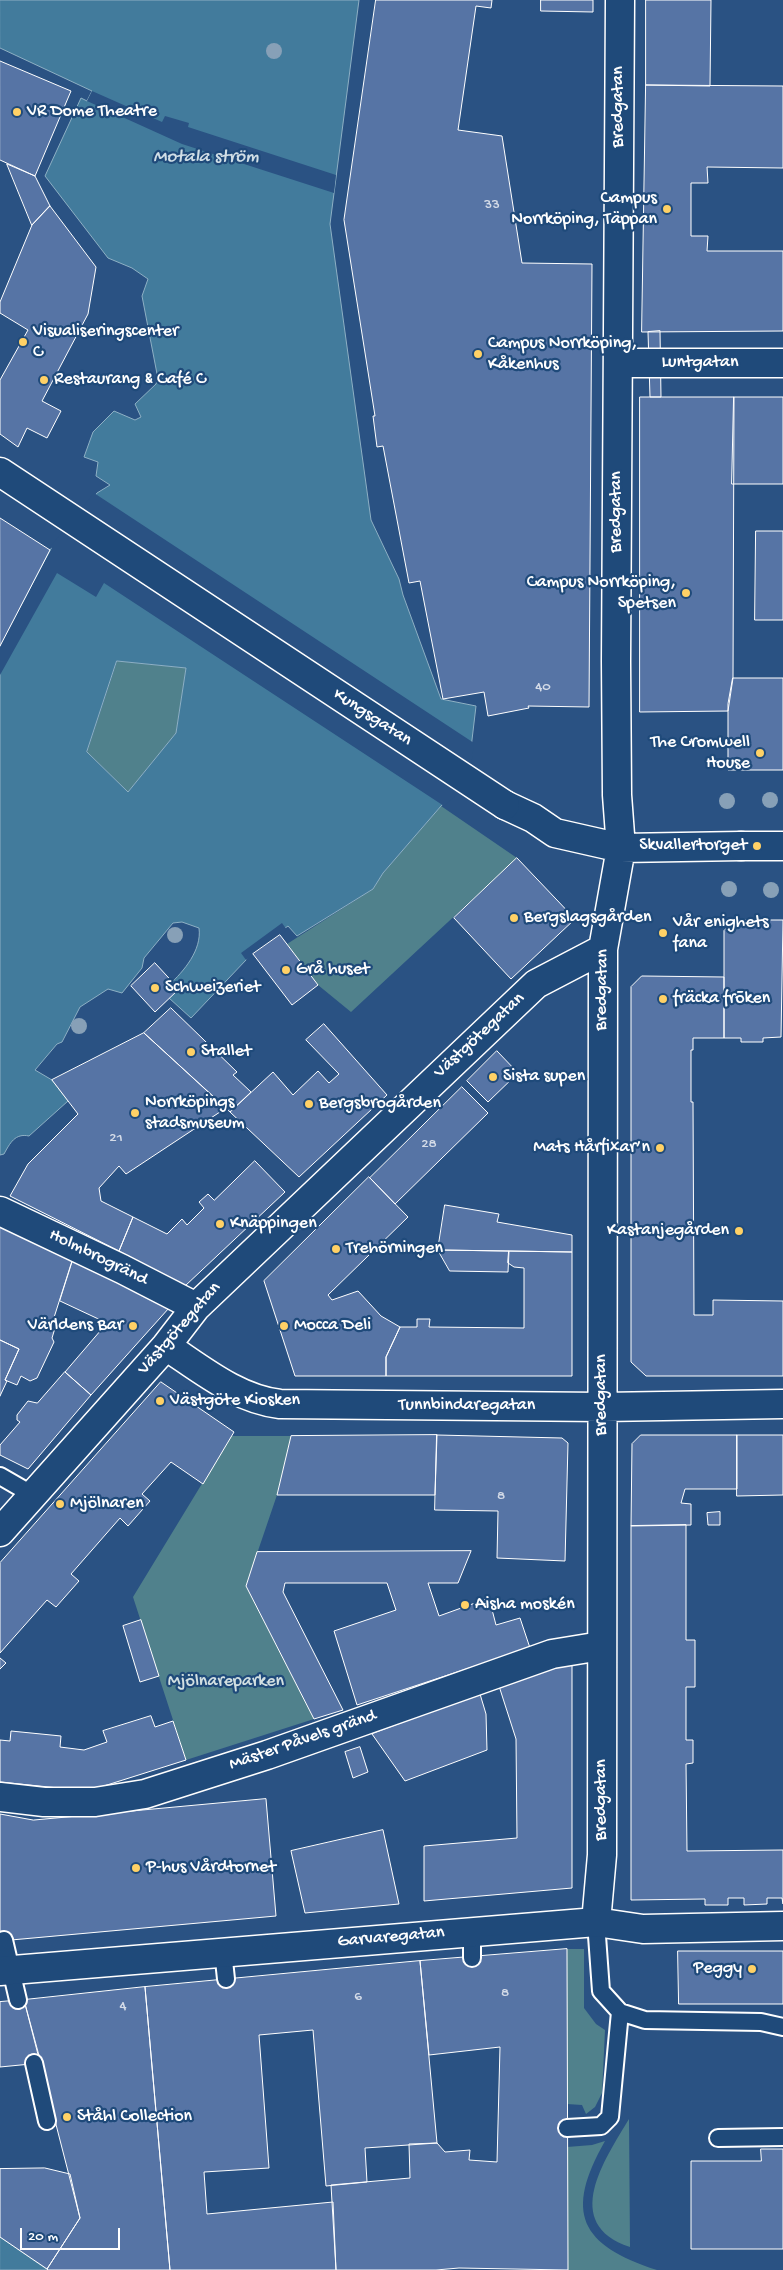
<!DOCTYPE html>
<html>
<head>
<meta charset="utf-8">
<style>
  body { margin:0 }
  #map { position:relative; width:783px; height:2270px; overflow:hidden; background:#2a5283; font-family:"Gochi Hand",sans-serif }
  canvas { display:block }
  .scale { position:absolute; left:20px; top:2228px; width:100px; height:22px; box-sizing:border-box; border:2px solid #fff; border-top:0; padding-left:6px; font-size:15px; line-height:18px; white-space:nowrap; color:#fff; -webkit-text-stroke:4px #1f4a7a; paint-order:stroke }
</style>
</head>
<body>
<div id="map">
<canvas width="783" height="2270"></canvas>
<div class="scale">20 m</div>
</div>
<script>
const ctx = document.querySelector('canvas').getContext('2d');
ctx.lineJoin = 'round';
function fill(path, color) {
  ctx.fillStyle = color;
  ctx.fill(path, 'evenodd');
}
function stroke(path, color, width, dash) {
  ctx.strokeStyle = color;
  ctx.lineWidth = width;
  ctx.lineCap = dash ? 'butt' : 'round';
  ctx.setLineDash(dash || []);
  ctx.stroke(path);
}
function drawText(font, color, halo, rows, align = 'center') {
  ctx.font = font + ' "Gochi Hand",sans-serif';
  ctx.lineWidth = 4.5;
  ctx.setLineDash([]);
  ctx.textBaseline = 'middle';
  ctx.strokeStyle = halo;
  ctx.fillStyle = color;
  for (const [text, x, y, turn = 0] of rows) {
    ctx.save();
    ctx.translate(x, y);
    ctx.rotate((+turn || 0) * Math.PI / 180);
    ctx.textAlign = isNaN(turn) ? turn : align;
    if (halo) ctx.strokeText(text, 0, 0);
    ctx.fillText(text, 0, 0);
    ctx.restore();
  }
}
const green = new Path2D(`
  M 117,661 L 186,668 L 176,733 L 128,792 L 87,752 Z
  M 441,806 L 517,858 L 351,1012 L 318,985 L 287,944 L 373,889 L 383,873 Z
  M 231,1436 L 291,1436 L 277,1495 L 246,1586 L 314,1719 L 186,1760 L 133,1597 Z
  M 567,1949 L 584,1949 L 584,2008 L 596,2024 L 605,2030 L 602,2093 L 595,2107 L 586,2114 L 582,2105 L 567,2104 Z
  M 629,2119 L 630,2247 C 560,2224 605,2159 629,2119 Z
  M 605,2141 C 564,2213 580,2245 657,2270 L 568,2270 L 567,2147 L 592,2145 Z`);
const water = new Path2D(`
  M 0,0 L 359,0 L 330,224 L 371,520 L 399,579 L 403,595 L 441,699 L 476,706 L 467,782 L 441,806 L 383,873 L 373,889 L 297,936 L 288,926 L 250,953 L 246,960 L 191,1018 L 169,998 L 169,985 C 184,971 202,950 199,928 L 182,922 L 173,923 L 144,958 L 142,968 L 122,993 L 108,989 L 80,1007 L 62,1042 L 57,1044 L 35,1070 L 52,1080 L 68,1101 L 29,1136 C 15,1133 10,1143 4,1154 L 0,1155 L 0,646 L 50,550 L 97,493 L 110,485 L 96,476 L 98,462 L 84,457 L 93,432 L 114,411 L 135,420 L 141,417 L 135,404 L 156,384 L 158,379 L 142,296 L 148,279 L 132,268 L 108,258 L 45,176 L 81,98 L 87,101 L 92,91 L 0,48 ZM 117,661 L 186,668 L 176,733 L 128,792 L 87,752 Z
  M 0,2237 L 48,2270 L 0,2270 Z`);
const pier = new Path2D(`
  M 92,91 L 162,122 L 165,116 L 189,123 L 188,127 L 336,175 L 334,193 L 182,144 L 87,101 Z
  M 94,493 L 474,743 L 469,784 L 444,806 L 104,583 L 96,597 L 57,573 L 0,675 L 0,646 L 52,548 L 50,547 Z
  M 282,923 L 287,930 L 246,960 L 241,953 Z`);
const building = new Path2D(`
  M 376,0 L 492,0 L 491,8 L 476,6 L 458,130 L 502,136 L 522,263 L 592,264 L 589,707 L 528,706 L 529,708 L 488,716 L 484,692 L 443,699 L 420,581 L 409,583 L 383,446 L 377,447 L 373,416 L 375,416 L 344,220 Z
  M 541,0 L 593,0 L 593,12 L 541,11 Z
  M 646,0 L 711,0 L 710,86 L 646,85 Z
  M 0,61 L 71,91 L 35,176 L 0,160 Z
  M 646,85 L 783,86 L 783,168 L 707,167 L 708,183 L 691,183 L 691,236 L 708,236 L 707,251 L 783,251 L 783,331 L 642,332 Z
  M 7,164 L 35,176 L 50,206 L 32,225 Z
  M 50,206 L 96,267 L 88,314 L 42,401 L 61,411 L 47,438 L 27,428 L 18,447 L 0,434 L 0,380 L 28,330 L 0,313 L 0,302 L 32,225 Z
  M 660,331 L 661,397 L 650,397 L 648,332 Z
  M 640,397 L 734,397 L 733,678 L 728,711 L 640,712 Z
  M 734,397 L 783,397 L 783,484 L 732,484 Z
  M 0,518 L 50,550 L 0,646 Z
  M 756,531 L 783,531 L 783,620 L 755,620 Z
  M 733,678 L 783,678 L 783,770 L 728,770 L 728,704 Z
  M 517,858 L 575,919 L 511,979 L 454,918 Z
  M 735,920 L 783,920 L 781,1037 L 763,1038 L 763,1042 L 741,1042 L 741,1038 L 724,1038 L 724,931 Z
  M 280,935 L 318,985 L 292,1005 L 253,954 Z
  M 155,963 L 179,989 L 155,1012 L 131,986 Z
  M 642,976 L 724,977 L 724,1038 L 693,1038 L 693,1050 L 691,1050 L 691,1102 L 693,1102 L 694,1315 L 713,1315 L 713,1300 L 783,1301 L 783,1376 L 646,1376 L 631,1362 L 631,987 Z
  M 171,1008 L 237,1072 L 233,1075 L 251,1092 L 230,1112 L 144,1033 Z
  M 324,1024 L 387,1095 L 299,1177 L 230,1112 L 273,1072 L 293,1095 L 318,1071 L 329,1083 L 339,1074 L 306,1040 Z
  M 144,1033 L 226,1108 L 126,1174 L 119,1166 L 99,1188 L 101,1201 L 133,1217 L 119,1251 L 10,1196 L 28,1164 L 78,1114 L 52,1080 Z
  M 497,1051 L 518,1073 L 488,1102 L 467,1081 Z
  M 462,1087 L 488,1113 L 395,1204 L 370,1178 Z
  M 255,1161 L 285,1192 L 185,1286 L 119,1251 L 133,1217 L 167,1234 L 182,1219 L 187,1225 L 204,1208 L 199,1202 L 208,1194 L 214,1200 Z
  M 369,1177 L 408,1217 L 328,1295 L 332,1300 L 358,1291 L 381,1316 L 400,1327 L 386,1357 L 386,1376 L 295,1376 L 264,1281 Z
  M 445,1205 L 499,1214 L 497,1222 L 572,1235 L 572,1252 L 438,1250 Z
  M 0,1226 L 72,1261 L 51,1327 L 55,1328 L 52,1338 L 54,1342 L 37,1378 L 30,1381 L 21,1376 L 17,1385 L 5,1380 L 19,1349 L 0,1340 Z
  M 438,1250 L 509,1251 L 508,1272 L 450,1271 Z
  M 509,1251 L 572,1252 L 572,1376 L 386,1376 L 386,1357 L 400,1327 L 417,1327 L 417,1319 L 430,1319 L 429,1327 L 524,1328 L 524,1268 L 514,1267 L 508,1263 Z
  M 73,1260 L 169,1308 L 91,1395 L 65,1372 L 107,1323 L 60,1301 Z
  M 0,1340 L 19,1349 L 5,1380 L 7,1381 L 0,1396 Z
  M 65,1372 L 91,1395 L 28,1469 L 0,1455 L 0,1445 L 20,1422 L 17,1420 L 17,1415 L 28,1401 L 37,1403 Z
  M 161,1382 L 234,1432 L 203,1484 L 171,1462 L 142,1494 L 150,1501 L 128,1526 L 120,1518 L 71,1574 L 79,1581 L 56,1607 L 47,1600 L 0,1653 L 0,1563 Z
  M 437,1435 L 562,1438 L 568,1443 L 565,1561 L 497,1558 L 498,1511 L 435,1510 Z
  M 437,1435 L 435,1495 L 277,1495 L 291,1436 Z
  M 641,1435 L 737,1435 L 737,1489 L 685,1489 L 681,1503 L 691,1504 L 691,1525 L 631,1526 L 632,1444 Z
  M 737,1435 L 783,1435 L 783,1495 L 737,1496 Z
  M 720,1512 L 720,1525 L 708,1525 L 707,1513 Z
  M 686,1525 L 686,1640 L 695,1640 L 695,1687 L 686,1687 L 686,1740 L 693,1740 L 693,1763 L 686,1764 L 687,1851 L 783,1850 L 783,1904 L 782,1898 L 767,1898 L 767,1904 L 744,1905 L 744,1898 L 728,1898 L 728,1905 L 705,1905 L 705,1899 L 631,1900 L 631,1526 Z
  M 471,1551 L 458,1583 L 428,1583 L 439,1616 L 489,1598 L 496,1625 L 520,1618 L 530,1648 L 357,1705 L 334,1631 L 396,1610 L 387,1583 L 285,1583 L 283,1592 L 343,1710 L 314,1719 L 246,1586 L 257,1552 Z
  M 141,1620 L 159,1676 L 140,1682 L 123,1626 Z
  M 0,1658 L 6,1663 L 0,1669 Z
  M 572,1659 L 572,1888 L 424,1901 L 424,1846 L 517,1838 L 516,1739 L 499,1686 Z
  M 480,1694 L 486,1714 L 487,1750 L 405,1781 L 372,1734 Z
  M 151,1716 L 155,1727 L 173,1721 L 186,1760 L 88,1791 L 0,1782 L 0,1740 L 10,1741 L 11,1731 L 61,1736 L 60,1747 L 84,1750 L 107,1742 L 103,1731 Z
  M 360,1747 L 368,1772 L 353,1778 L 345,1752 Z
  M 266,1799 L 276,1916 L 0,1941 L 0,1814 L 33,1820 Z
  M 383,1830 L 399,1904 L 305,1913 L 291,1851 Z
  M 567,1949 L 568,2270 L 459,2268 L 436,2270 L 336,2270 L 331,2185 L 410,2178 L 409,2144 L 437,2143 L 445,2152 L 470,2150 L 469,2160 L 497,2162 L 500,2047 L 429,2055 L 420,1961 Z
  M 678,1951 L 783,1951 L 783,2004 L 679,2004 Z
  M 420,1961 L 437,2143 L 365,2148 L 367,2182 L 326,2186 L 313,2030 L 259,2035 L 269,2168 L 204,2172 L 207,2214 L 333,2202 L 336,2270 L 170,2270 L 145,1987 Z
  M 145,1987 L 170,2270 L 48,2270 L 47,2269 L 80,2218 L 24,2000 Z
  M 24,2000 L 41,2063 L 0,2067 L 0,2002 Z
  M 761,2149 L 783,2149 L 783,2249 L 691,2249 L 691,2161 L 761,2161 Z
  M 45,2168 L 70,2174 L 80,2218 L 47,2269 L 0,2237 L 0,2169 Z`);
const lane = new Path2D(`
  M 0,1476 L 33,1495
  M 596,1922 L 601,1991 L 620,2012 L 645,2020 L 761,2022 L 783,2027
  M 472,1931 L 472,1958
  M 4,1940 L 18,2000
  M 223,1951 L 226,1979
  M 34,2063 L 47,2121
  M 567,2128 L 601,2126 L 610,2117 L 620,2012
  M 718,2138 L 783,2137`);
const street = new Path2D(`
  M 618,363 L 783,363
  M 505,805 L 533,818 L 555,833 L 621,848 L 741,846
  M 0,1211 L 122,1269 L 196,1307
  M 166,1346 C 201,1369 237,1399 280,1404 L 603,1407 L 783,1404
  M 0,1532 L 166,1346 L 196,1307 L 536,984 L 603,949
  M 0,1797 L 44,1802 L 95,1802 L 145,1794 L 267,1755 L 552,1654 L 601,1646
  M 596,1922 L 602,1855 L 603,949 L 621,848 L 617,795 L 616,661 L 620,0
  M 0,1971 L 596,1922 L 643,1929 L 783,1926`);
const secondary = new Path2D(`
  M 0,472 L 505,805
  M 741,846 L 783,846`);
const trees = [
  [274,51],
  [770,800],
  [727,801],
  [729,889],
  [771,890],
  [175,935],
  [79,1026]
];
const markers = [
  [17,112,5,"#ffd166"],
  [667,209,5,"#ffd166"],
  [23,342,5,"#ffd166"],
  [478,354,5,"#ffd166"],
  [44,380,5,"#ffd166"],
  [686,593,5,"#ffd166"],
  [760,753,5,"#ffd166"],
  [757,846,5,"#ffd166"],
  [514,918,5,"#ffd166"],
  [663,933,5,"#ffd166"],
  [286,970,5,"#ffd166"],
  [155,988,5,"#ffd166"],
  [663,999,5,"#ffd166"],
  [191,1052,5,"#ffd166"],
  [493,1077,5,"#ffd166"],
  [309,1104,5,"#ffd166"],
  [135,1113,5,"#ffd166"],
  [660,1148,5,"#ffd166"],
  [220,1224,5,"#ffd166"],
  [739,1231,5,"#ffd166"],
  [336,1249,5,"#ffd166"],
  [133,1326,5,"#ffd166"],
  [284,1326,5,"#ffd166"],
  [160,1401,5,"#ffd166"],
  [60,1504,5,"#ffd166"],
  [465,1605,5,"#ffd166"],
  [136,1868,5,"#ffd166"],
  [752,1969,5,"#ffd166"],
  [67,2117,5,"#ffd166"]
];
const numberNames = [
  ["33",492,206],
  ["40",543,688],
  ["21",116,1139],
  ["28",429,1145],
  ["8",501,1497],
  ["8",505,1994],
  ["6",358,1998],
  ["4",123,2007]
];
const streetNames = [
  ["Bredgatan",619,107,-90],
  ["Luntgatan",700,363],
  ["Bredgatan",617,512,-90],
  ["Kungsgatan",372,718,33],
  ["Bredgatan",603,990,-89],
  ["Västgötegatan",480,1036,-43],
  ["Holmbrogränd",98,1258,26],
  ["Västgötegatan",180,1329,-49],
  ["Bredgatan",602,1395,-90],
  ["Tunnbindaregatan",467,1406],
  ["Mäster Påvels gränd",303,1741,-19],
  ["Bredgatan",602,1800,-90],
  ["Garvaregatan",391,1938,-5]
];
const poiNames = [
  ["VR Dome Theatre",27,112],
  ["Campus",657,199,"right"],
  ["Norrköping, Täppan",657,220,"right"],
  ["Visualiseringscenter",33,332],
  ["C",33,353],
  ["Campus Norrköping,",488,344],
  ["Kåkenhus",488,365],
  ["Restaurang & Café C",54,380],
  ["Campus Norrköping,",676,583,"right"],
  ["Spetsen",676,604,"right"],
  ["The Cromwell",750,743,"right"],
  ["House",750,764,"right"],
  ["Skvallertorget",747,846,"right"],
  ["Bergslagsgården",524,918],
  ["Vår enighets",673,923],
  ["fana",673,944],
  ["Grå huset",296,970],
  ["Schweizeriet",165,988],
  ["fräcka frõken",673,999],
  ["Stallet",201,1052],
  ["Sista supen",503,1077],
  ["Norrköpings",145,1103],
  ["stadsmuseum",145,1124],
  ["Bergsbrogården",319,1104],
  ["Mats Hårfixar’n",650,1148,"right"],
  ["Knäppingen",230,1224],
  ["Kastanjegården",729,1231,"right"],
  ["Trehörningen",346,1249],
  ["Världens Bar",123,1326,"right"],
  ["Mocca Deli",294,1326],
  ["Västgöte Kiosken",170,1401],
  ["Mjölnaren",70,1504],
  ["Aisha moskén",475,1605],
  ["P-hus Vårdtornet",146,1868],
  ["Peggy",742,1969,"right"],
  ["Ståhl Collection",77,2117]
];
const parkNames = [
  ["Mjölnareparken",226,1682]
];
const waterNames = [
  ["Motala ström",206,158]
];
fill(green, '#50818c');
fill(water, '#427b9c');
stroke(water, '#8eb0c4', 1);
fill(pier, '#2a5283');
fill(building, '#5674a5');
stroke(building, '#fff', 1);
stroke(lane, '#fff', 20);
stroke(street, '#fff', 31);
stroke(secondary, '#fff', 31);
stroke(lane, '#1f4a7a', 16);
stroke(street, '#1f4a7a', 28);
stroke(secondary, '#1f4a7a', 28);
ctx.fillStyle = '#87a0b7';
for (const [x, y] of trees) {
  ctx.beginPath();
  ctx.arc(x, y, 8, 0, 2 * Math.PI);
  ctx.fill();
}
for (const [x, y, r, color] of markers) {
  const dot = new Path2D();
  dot.arc(x, y, r, 0, 2 * Math.PI);
  ctx.fillStyle = color;
  ctx.fill(dot);
  stroke(dot, '#1f4a7a', 2);
}
drawText('15px', '#d5dce8', null, numberNames);
drawText('18px', '#fff', '#1f4a7a', streetNames);
drawText('18px', '#fff', '#1f4a7a', poiNames, 'left');
drawText('18px', '#d3e0e2', '#1f4a7a', parkNames);
drawText('italic 19px', '#d0dee6', '#1f4a7a', waterNames);
</script>
</body>
</html>
